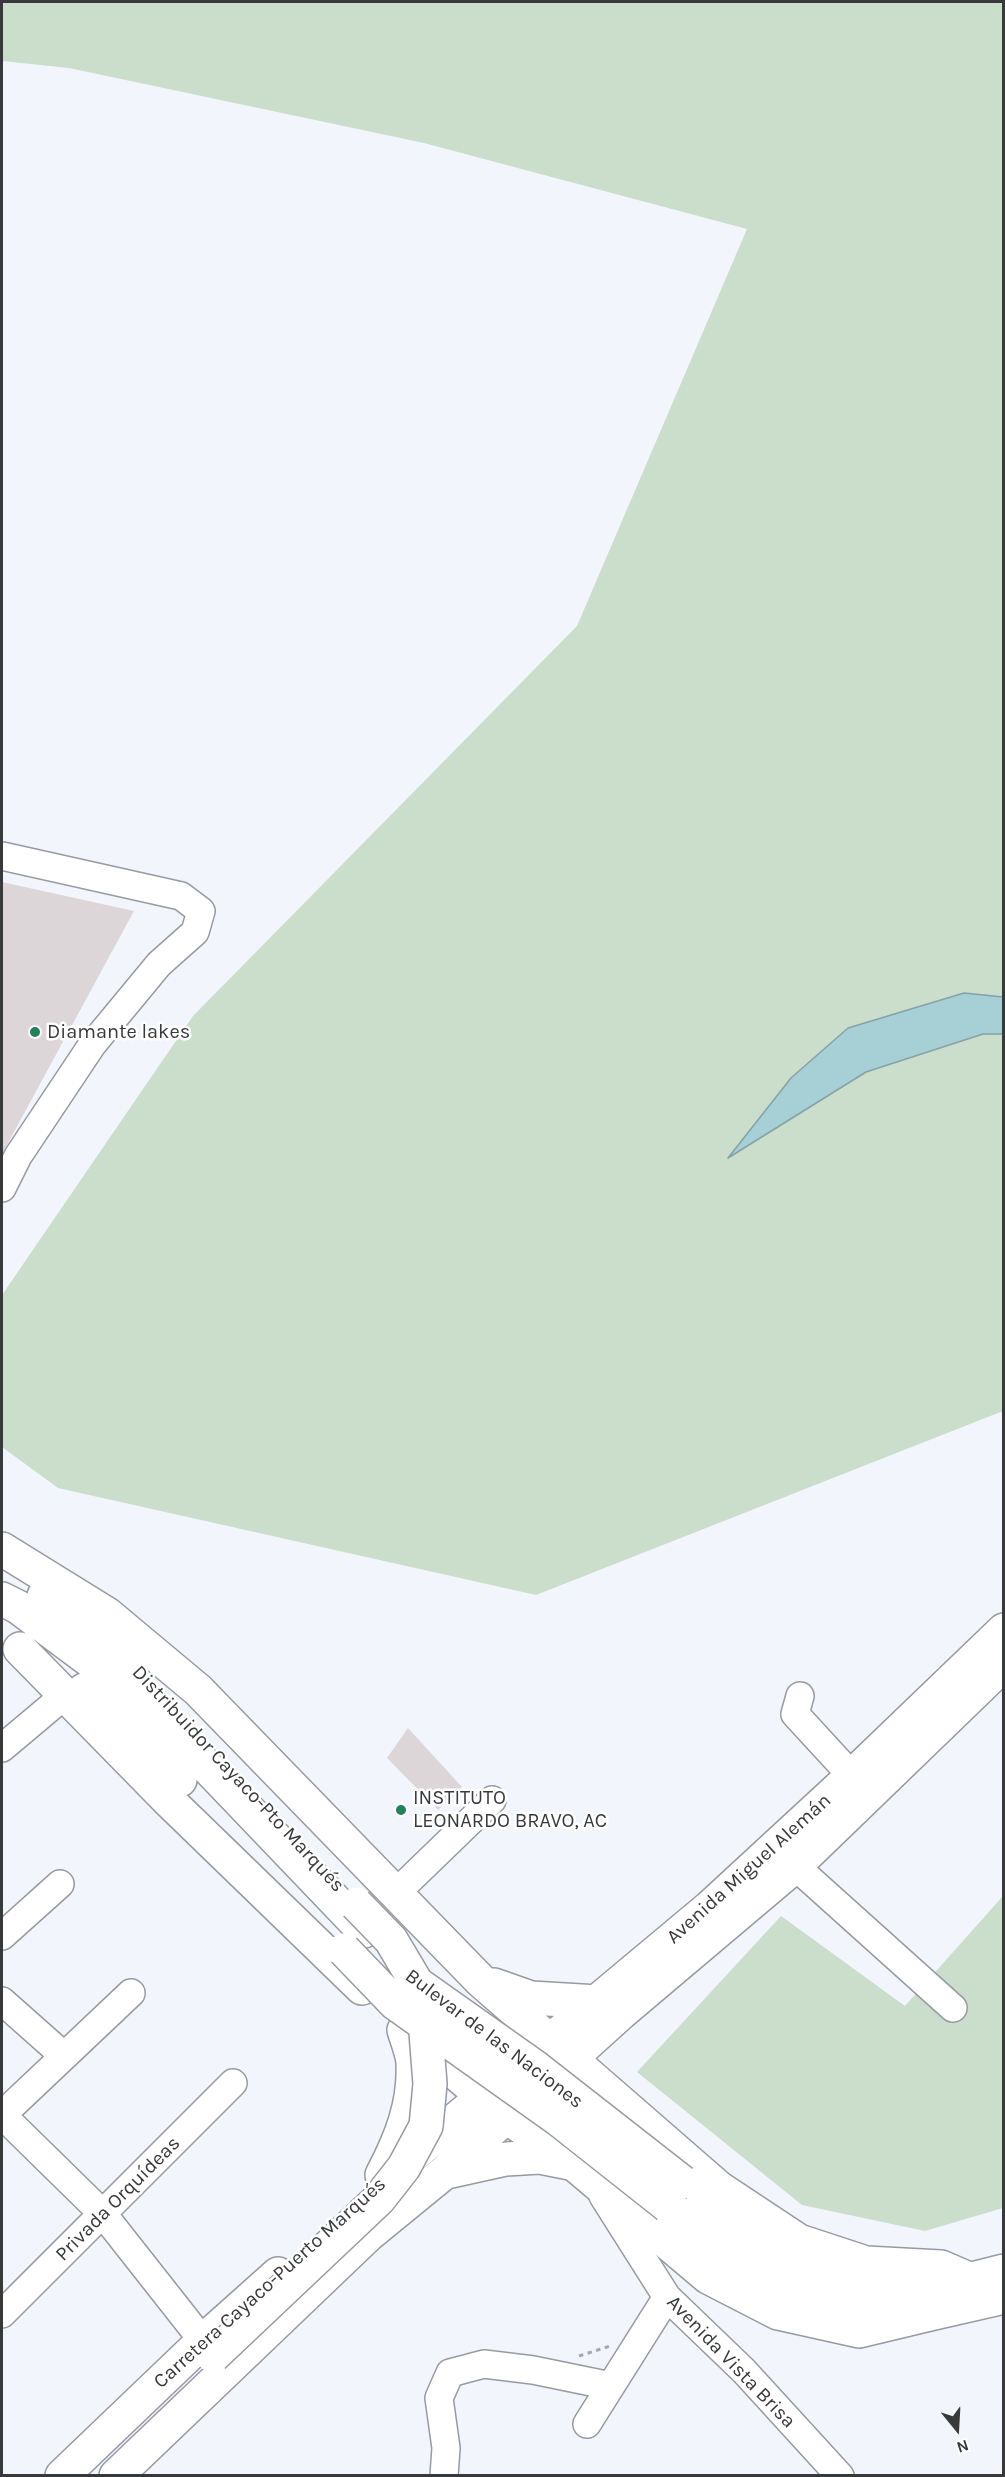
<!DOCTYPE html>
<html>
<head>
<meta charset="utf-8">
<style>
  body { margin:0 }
  #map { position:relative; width:1005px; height:2477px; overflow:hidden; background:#f2f5fb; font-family:Karla,sans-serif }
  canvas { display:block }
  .frame { position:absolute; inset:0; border:3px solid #37393b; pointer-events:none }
  .north { position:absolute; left:927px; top:2399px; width:60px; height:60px; -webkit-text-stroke:4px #fff; paint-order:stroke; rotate:162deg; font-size:16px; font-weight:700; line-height:24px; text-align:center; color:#37393b }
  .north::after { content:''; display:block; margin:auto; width:21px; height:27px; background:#37393b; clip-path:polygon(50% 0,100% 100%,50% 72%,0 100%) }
</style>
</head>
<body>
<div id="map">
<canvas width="1005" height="2477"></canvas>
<div class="frame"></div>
<div class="north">N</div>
</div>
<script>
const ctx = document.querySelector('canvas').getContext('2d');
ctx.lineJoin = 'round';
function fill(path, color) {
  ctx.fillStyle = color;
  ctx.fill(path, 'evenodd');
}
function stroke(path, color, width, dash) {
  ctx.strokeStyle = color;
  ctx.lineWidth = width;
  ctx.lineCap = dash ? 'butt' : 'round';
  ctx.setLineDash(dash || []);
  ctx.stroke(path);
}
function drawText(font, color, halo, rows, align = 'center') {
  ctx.font = font + ' Karla,sans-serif';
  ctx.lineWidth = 5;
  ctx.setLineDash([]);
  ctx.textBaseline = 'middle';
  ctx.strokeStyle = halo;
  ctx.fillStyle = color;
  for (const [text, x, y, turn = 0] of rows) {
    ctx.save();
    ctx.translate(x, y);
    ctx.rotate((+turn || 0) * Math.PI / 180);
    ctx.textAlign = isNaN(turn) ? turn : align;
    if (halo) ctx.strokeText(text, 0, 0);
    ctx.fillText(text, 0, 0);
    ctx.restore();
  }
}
const green = new Path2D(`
  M 2,2 L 1003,2 L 1003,1411 L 536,1595 L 58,1488 L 2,1447 L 2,1295 L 193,1016 L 577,626 L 747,229 L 424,143 L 69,68 L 2,61 Z
  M 1003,1896 L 1003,2208 L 925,2231 L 802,2205 L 637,2072 L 781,1916 L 905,2006 Z`);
const water = new Path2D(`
  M 964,993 L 1003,997 L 1003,1034 L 983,1034 L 866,1072 L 728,1158 L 791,1078 L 848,1028 Z`);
const building = new Path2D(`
  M 2,882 L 134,911 L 2,1154 Z
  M 408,1728 L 462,1787 L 438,1810 L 387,1758 Z`);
const path = new Path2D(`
  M 579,2356 L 610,2346`);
const minor = new Path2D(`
  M 2,856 L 181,896 L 201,911 L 195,932 L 159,964 L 92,1045 L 18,1156 L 2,1188
  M 800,1696 L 795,1714 L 852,1776
  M 2,1748 L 65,1695
  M 795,1866 L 953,2008
  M 396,1893 L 492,1800
  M 2,1936 L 60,1884
  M 2,2001 L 64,2056
  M 2,2115 L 103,2214 L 203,2341
  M 2,2115 L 131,1993
  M 603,2196 L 667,2297 L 744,2371 L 840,2476
  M 2,2314 L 233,2083
  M 587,2424 L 667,2297
  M 444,2476 L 446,2448 L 439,2398 L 450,2373 L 484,2364 L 533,2370 L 611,2386`);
const major = new Path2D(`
  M 2,1549 L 107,1614 L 198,1690 L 481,1981 L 719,2188 L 799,2241 L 866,2263 L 941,2267 L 971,2280
  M 44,1596 L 130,1665
  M 2,1599 L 18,1607 L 143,1700 L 364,1931
  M 20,1649 L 167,1799 L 362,1988
  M 84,1690 L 121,1719 L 180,1780
  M 494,1985 L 531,1998 L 598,2002
  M 410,2034 L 507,2117 L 574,2164 L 708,2277 L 778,2313 L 859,2331 L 930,2314
  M 406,2161 L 709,1908 L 852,1776 L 1004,1630
  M 447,2172 L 506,2159 L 540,2157 L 570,2163
  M 382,2175 C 401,2139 415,2104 413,2062 C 412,2052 407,2040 404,2030
  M 703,2200 L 762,2248 L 850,2287 L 936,2288 L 1004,2271
  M 668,2206 L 750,2268 L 848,2310 L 930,2314 L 1004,2297
  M 62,2476 L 203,2341 L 278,2274
  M 116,2476 L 368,2235 L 445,2172 L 621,2013 L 795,1866 L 1004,1664`);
const majorBridge = new Path2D(`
  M 344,1950 L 395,2003 L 558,2119 L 668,2206
  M 412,1980 L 535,2067 L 682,2182
  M 213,2356 L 379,2199 L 404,2167 L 426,2126 L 430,2084 L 423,1994 L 391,1940 L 356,1904`);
const markers = [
  [35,1032,6,"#228158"],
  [401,1810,6,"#228158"]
];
const poiNames = [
  ["Diamante lakes",47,1032],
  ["INSTITUTO",413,1798],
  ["LEONARDO BRAVO, AC",413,1821]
];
const streetNames = [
  ["Distribuidor Cayaco-Pto Marqués",238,1779,47],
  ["Avenida Miguel Alemán",749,1869,-42],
  ["Bulevar de las Naciones",494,2039,37],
  ["Privada Orquídeas",118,2199,-45],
  ["Carretera Cayaco-Puerto Marqués",270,2283,-42],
  ["Avenida Vista Brisa",731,2362,46]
];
fill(green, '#cbddcb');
fill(water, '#a7cfd6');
stroke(water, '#85a2a8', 1.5);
fill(building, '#ddd6d9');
stroke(minor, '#979aa0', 30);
stroke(major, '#979aa0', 36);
stroke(path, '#a5a7ac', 3, [4.5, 4.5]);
stroke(minor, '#fff', 27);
stroke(major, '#fff', 33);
stroke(majorBridge, '#979aa0', 36, []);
stroke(majorBridge, '#fff', 33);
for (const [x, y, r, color] of markers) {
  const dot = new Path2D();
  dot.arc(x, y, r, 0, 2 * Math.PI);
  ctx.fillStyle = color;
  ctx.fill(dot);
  stroke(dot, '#fff', 2);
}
drawText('20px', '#37393b', '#fff', poiNames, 'left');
drawText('20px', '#37393b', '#fff', streetNames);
</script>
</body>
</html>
